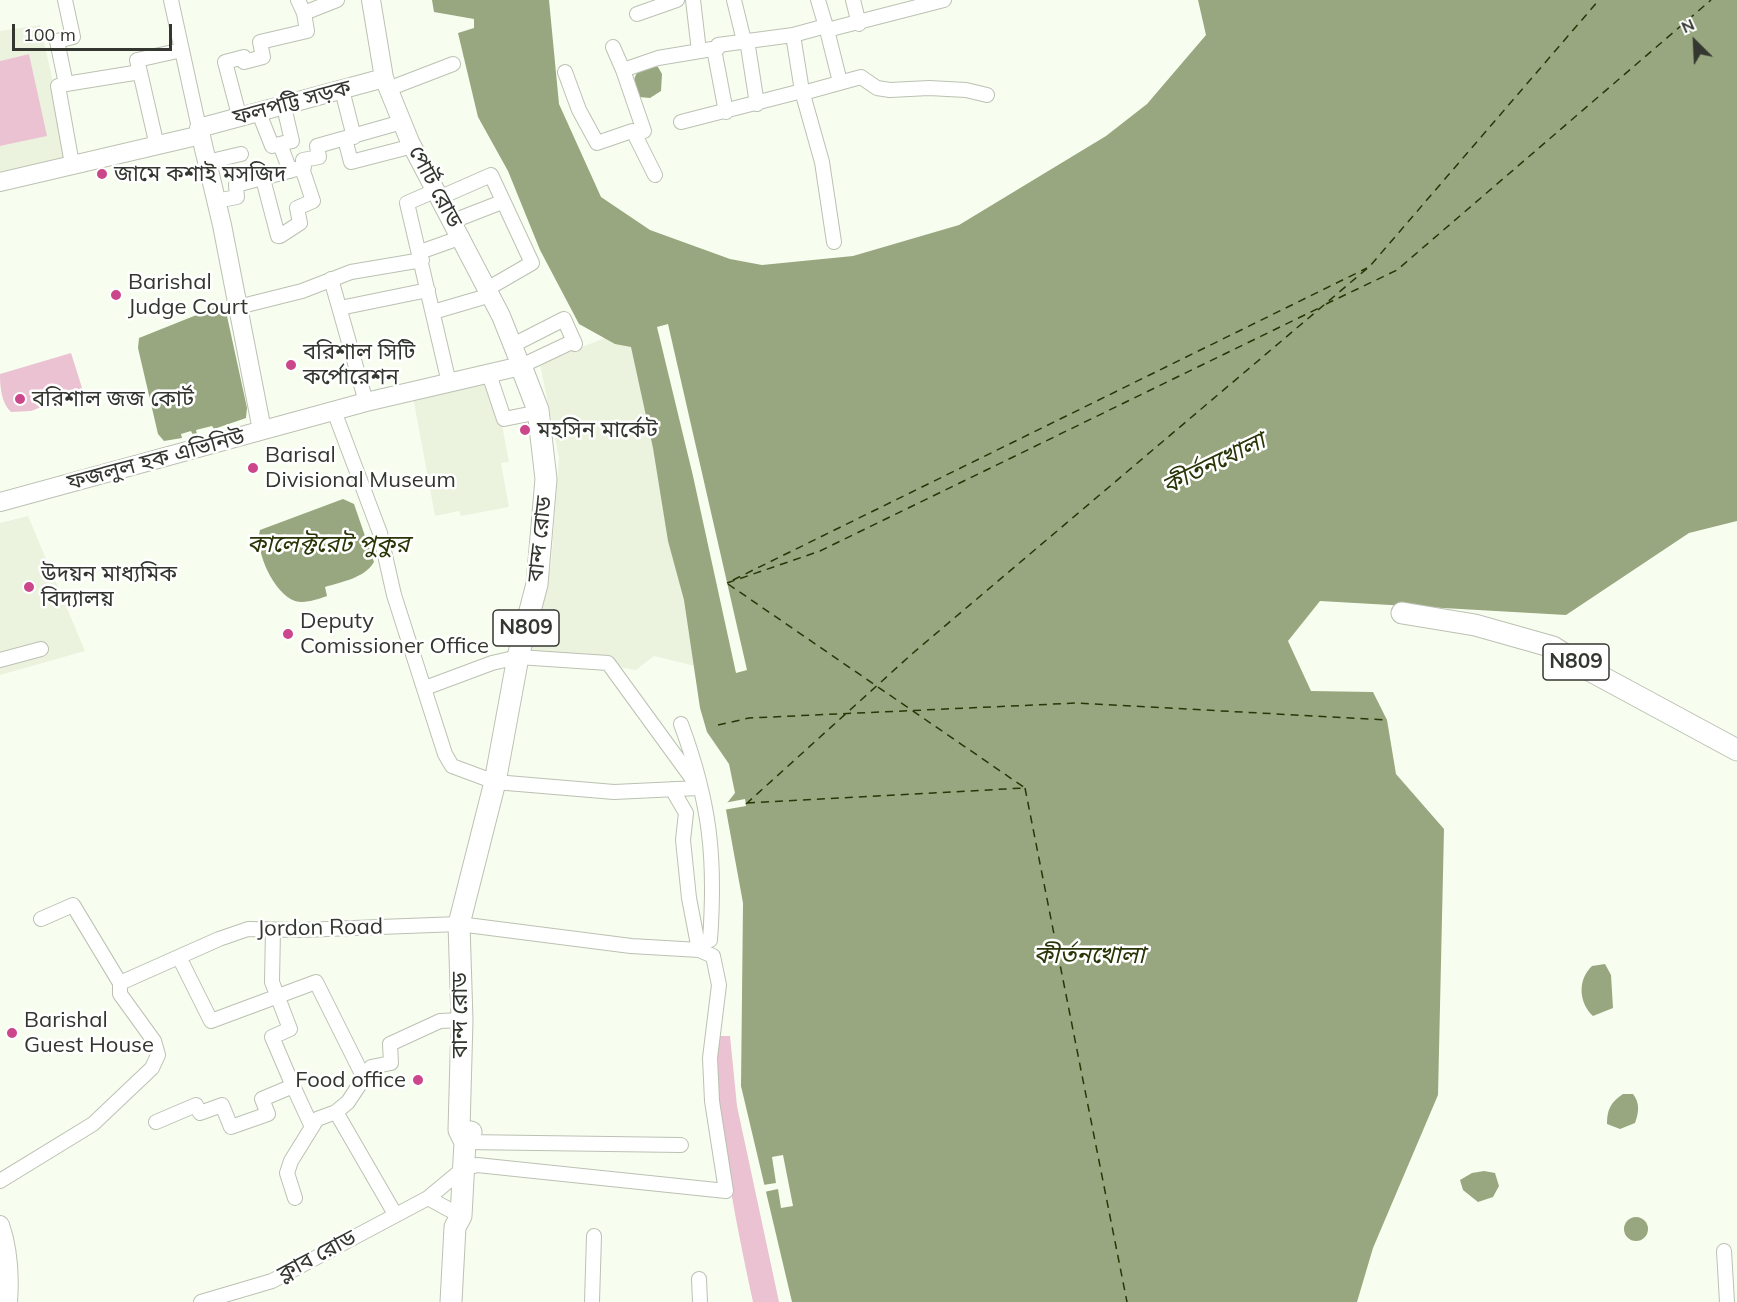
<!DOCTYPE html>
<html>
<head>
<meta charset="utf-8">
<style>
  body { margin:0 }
  #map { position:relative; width:1737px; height:1302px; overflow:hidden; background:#f8feef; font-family:Mulish,sans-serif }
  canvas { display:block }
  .north { position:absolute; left:1665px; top:12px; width:60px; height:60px; -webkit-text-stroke:4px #fff; paint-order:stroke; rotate:336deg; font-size:16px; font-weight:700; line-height:24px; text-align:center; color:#343630 }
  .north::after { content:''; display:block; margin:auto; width:21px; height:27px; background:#343630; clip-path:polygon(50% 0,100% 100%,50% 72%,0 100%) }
  .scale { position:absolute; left:12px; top:24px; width:160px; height:27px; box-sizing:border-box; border:3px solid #343630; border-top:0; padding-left:8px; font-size:18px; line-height:21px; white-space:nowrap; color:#343630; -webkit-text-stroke:4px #fff; paint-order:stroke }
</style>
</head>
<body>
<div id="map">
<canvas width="1737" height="1302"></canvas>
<div class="north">N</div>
<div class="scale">100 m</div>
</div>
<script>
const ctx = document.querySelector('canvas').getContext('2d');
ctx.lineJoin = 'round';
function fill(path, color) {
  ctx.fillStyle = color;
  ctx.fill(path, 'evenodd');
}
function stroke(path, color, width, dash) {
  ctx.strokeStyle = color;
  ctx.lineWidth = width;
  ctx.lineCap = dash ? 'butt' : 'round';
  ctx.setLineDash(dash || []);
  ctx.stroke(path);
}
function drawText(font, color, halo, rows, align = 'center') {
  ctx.font = font + ' Mulish,"Noto Sans Bengali",sans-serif';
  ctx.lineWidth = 5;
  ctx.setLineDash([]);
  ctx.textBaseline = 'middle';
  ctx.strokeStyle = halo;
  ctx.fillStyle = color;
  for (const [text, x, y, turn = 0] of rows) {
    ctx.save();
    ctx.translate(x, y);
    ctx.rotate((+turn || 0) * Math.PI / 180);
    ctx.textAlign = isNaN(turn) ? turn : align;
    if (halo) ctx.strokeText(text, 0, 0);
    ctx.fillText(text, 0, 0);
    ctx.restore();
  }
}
const built = new Path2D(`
  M 40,25 L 71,160 L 0,178 L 0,146 L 46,136 L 29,54 L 0,61 L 0,31 Z
  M 627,329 L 743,678 L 654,656 L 636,670 L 575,660 L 528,656 L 533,645 L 551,564 L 559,458 L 540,364 Z
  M 494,382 L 509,462 L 501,463 L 509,507 L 461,516 L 459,511 L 435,516 L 413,397 Z
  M 28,516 L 85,651 L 0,675 L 0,523 Z`);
const green = new Path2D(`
  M 29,54 L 47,136 L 0,146 L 0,61 Z
  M 71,353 L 83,391 L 31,411 L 11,412 C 1,403 0,386 0,374 Z
  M 714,1036 L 730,1036 L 737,1106 L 779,1302 L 753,1302 C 734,1213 717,1127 714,1036 Z`);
const water = new Path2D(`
  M 432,0 L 549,0 L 559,104 L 601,197 L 650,230 L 730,259 L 762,265 L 853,256 L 959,225 L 1106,136 L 1147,104 L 1206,35 L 1198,0 L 1737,0 L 1737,521 L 1689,533 L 1566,615 L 1320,601 L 1288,641 L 1311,691 L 1373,692 L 1387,720 L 1396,774 L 1444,829 L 1438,1095 L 1373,1248 L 1357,1302 L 792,1302 L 741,1086 L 743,903 L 726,810 L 727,803 L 735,793 L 729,764 L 707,732 L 700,708 L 684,600 L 668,541 L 653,448 L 631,347 L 615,344 L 579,324 L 540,250 L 508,171 L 478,117 L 458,33 L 474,28 L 474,19 L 434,12 Z
  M 650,67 L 658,67 L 662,74 L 661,91 L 650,98 L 639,97 C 632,82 631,71 650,67 Z
  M 214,308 L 225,310 L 227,316 L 247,408 L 246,418 L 214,429 L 212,426 L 196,430 L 197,434 L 193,435 L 191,431 L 181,434 L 182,438 L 164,441 L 158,434 L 138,348 L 139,338 Z
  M 343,499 L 354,504 L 374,562 C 365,578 341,582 325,587 L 327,596 C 318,599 305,604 295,601 C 274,594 254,550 260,530 Z
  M 1605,964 L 1611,975 L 1613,1008 L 1593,1016 C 1579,1003 1577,980 1592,966 Z
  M 1623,1094 L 1633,1094 C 1640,1103 1639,1112 1635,1123 L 1620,1129 L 1607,1124 C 1607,1109 1611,1102 1623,1094 Z
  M 1484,1171 L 1495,1173 L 1499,1186 L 1493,1197 L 1478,1202 L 1463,1190 L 1460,1180 L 1472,1173 Z
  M1624 1229a12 12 0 1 1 24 0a12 12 0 1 1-24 0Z`);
const pier = new Path2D(`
  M 668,324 L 747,670 L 736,673 L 693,476 L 657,327 Z
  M 745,799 L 746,806 L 723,810 L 724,803 Z
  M 783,1155 L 793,1206 L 781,1208 L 778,1189 L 764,1192 L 763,1185 L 776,1183 L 772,1157 Z`);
const ferry = new Path2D(`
  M 1326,304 L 1397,270 L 1711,0
  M 733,580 L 1367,268
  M 727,583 L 820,551 L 1319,308
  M 728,584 L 1025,788
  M 718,725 L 749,718 L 1077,703 L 1387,720
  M 1025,788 L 1127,1302
  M 747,803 L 1024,788
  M 746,804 L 913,653 L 1370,266 L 1599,0`);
const minor = new Path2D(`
  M 65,0 L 73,37 L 57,41 L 66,84 L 58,86 L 72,164
  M 171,0 L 199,128
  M 298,0 L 304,13
  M 693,0 L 699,51
  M 734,0 L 744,41
  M 818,0 L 827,30 L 944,0
  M 853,0 L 859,24
  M 637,14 L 677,0
  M 827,30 L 840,82
  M 747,40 L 757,104
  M 613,47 L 623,70 L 658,58 L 718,48 L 718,45 L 793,35
  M 714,49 L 726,112
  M 140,72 L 157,146
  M 565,72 L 579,110 L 597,143 L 632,131 L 635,135 L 644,131 L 623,70
  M 66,84 L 140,72 L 137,60 L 182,50
  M 388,89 L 453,64
  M 342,90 L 354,137
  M 802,91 L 793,35 L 826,26
  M 803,93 L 861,77 L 877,88 L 890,90 L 929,88 L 966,90 L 987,95
  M 259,113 L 272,146 L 292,141 L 284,107
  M 240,119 L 225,62 L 244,57 L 244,62 L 263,57 L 260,42 L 307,31 L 304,13 L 337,0
  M 681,122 L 802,91 L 822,162 L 834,242
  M 635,135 L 655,175
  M 345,139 L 351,162 L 413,146
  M 280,144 L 290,171
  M 207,162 L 241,154
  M 263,179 L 278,236 L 280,236 L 300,223 L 297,208 L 313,201 L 302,168
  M 437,190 L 407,203 L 449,383
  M 441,197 L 491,175 L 532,263 L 487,289
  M 216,201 L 237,197 L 236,185 L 304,167 L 303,160 L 319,157 L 317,146 L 402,122
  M 453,221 L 502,202
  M 420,252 L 462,237
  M 331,279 L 366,402
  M 238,307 L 302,291 L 351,272 L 422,260
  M 340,308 L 428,290
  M 433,312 L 491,295
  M 513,345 L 564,319 L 575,344
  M 521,366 L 574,341
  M 489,374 L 504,419 L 539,412
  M 334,411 L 380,533 L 394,595 L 445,754 L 452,766 L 495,782 L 614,792 L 699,788
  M 0,660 L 41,649
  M 425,688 L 492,663 L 518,657 L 608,663 L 699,788
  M 681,724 C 710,802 716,858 710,940 L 697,944
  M 672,789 L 686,813 L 683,840 L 689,898 L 699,950
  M 41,919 L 73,905 L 120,983
  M 273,930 L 272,982 L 290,1029 L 272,1037 L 293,1086
  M 179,957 L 211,1021 L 316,982 L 364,1078
  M 336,1112 L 395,1214
  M 156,1122 L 196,1105 L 200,1113 L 222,1105 L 231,1127 L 268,1114 L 262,1099 L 293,1086 L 312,1127
  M 465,1142 L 681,1145
  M 0,1181 L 93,1124 L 152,1068 L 158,1055 L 154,1041 L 120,994 L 120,983 L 219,939 L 248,929 L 301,930 L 459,924 L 631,946 L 699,950 L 713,956 L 719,985 L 710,1058 L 712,1101 L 726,1191 L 477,1165 L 463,1169 L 428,1198 L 272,1281 L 201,1302
  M 295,1198 L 287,1173 L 291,1161 L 317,1119 L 336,1112 L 348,1102 L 371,1067 L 391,1063 L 390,1044 L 440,1021 L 462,1020
  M 428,1198 L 461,1216
  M 1724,1251 L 1727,1302
  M 699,1279 L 700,1302
  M 592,1302 L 594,1236`);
const major = new Path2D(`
  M 0,182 L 201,135
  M 262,430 L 222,225 L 199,128 L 384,78
  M 0,502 L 366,402 L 521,366 L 501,316 L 410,142 L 384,78 L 371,0
  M 0,1225 C 9,1251 10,1275 8,1302`);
const highway = new Path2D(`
  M 1402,613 L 1475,625 L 1553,647 L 1589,670 L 1737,750
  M 465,1142 L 459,1130 L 462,1020 L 459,924 L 495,782 L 518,657 L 537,584 L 546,479 L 538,410 L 521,366
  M 451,1302 L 455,1227 L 461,1216 L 465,1142 L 471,1132`);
const markers = [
  [102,174,6,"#cb468a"],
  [116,295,6,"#cb468a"],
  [291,365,6,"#cb468a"],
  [20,399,6,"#cb468a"],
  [525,430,6,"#cb468a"],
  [253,468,6,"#cb468a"],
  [29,587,6,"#cb468a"],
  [288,634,6,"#cb468a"],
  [12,1033,6,"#cb468a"],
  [418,1080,6,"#cb468a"]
];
const shields = [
  [526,628,66],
  [1576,662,66]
];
const shieldNames = [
  ["N809",526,628],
  ["N809",1576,662]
];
const streetNames = [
  ["ফলপট্টি সড়ক",292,103,-15],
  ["পোর্ট রোড",435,187,62],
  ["ফজলুল হক এভিনিউ",156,460,-15],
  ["বান্দ রোড",540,539,-84],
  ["Jordon Road",320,928,-1],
  ["বান্দ রোড",460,1015,-90],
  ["ক্লাব রোড",317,1256,-28]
];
const poiNames = [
  ["জামে কশাই মসজিদ",114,174],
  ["Barishal",128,282],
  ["Judge Court",128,307],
  ["বরিশাল সিটি",303,352],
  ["কর্পোরেশন",303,377],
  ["বরিশাল জজ কোর্ট",32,399],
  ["মহসিন মার্কেট",537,430],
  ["Barisal",265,455],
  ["Divisional Museum",265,480],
  ["উদয়ন মাধ্যমিক",41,574],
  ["বিদ্যালয়",41,599],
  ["Deputy",300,621],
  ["Comissioner Office",300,646],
  ["Barishal",24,1020],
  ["Guest House",24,1045],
  ["Food office",406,1080,"right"]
];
const waterNames = [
  ["কীর্তনখোলা",1214,464,-26],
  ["কালেক্টরেট পুকুর",328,545],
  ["কীর্তনখোলা",1089,956]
];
fill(built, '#ebf3de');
fill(green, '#eac2d2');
fill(water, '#98a77f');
fill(pier, '#f8feef');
stroke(ferry, '#293607', 1.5, [8, 6]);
stroke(minor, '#bbc1b3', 16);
stroke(major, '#bbc1b3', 20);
stroke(highway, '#bbc1b3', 23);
stroke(minor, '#fff', 14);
stroke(major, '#fff', 18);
stroke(highway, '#fff', 21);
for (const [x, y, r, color] of markers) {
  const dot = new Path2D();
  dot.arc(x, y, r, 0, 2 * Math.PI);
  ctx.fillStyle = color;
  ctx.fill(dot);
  stroke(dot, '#fff', 2);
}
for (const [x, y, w] of shields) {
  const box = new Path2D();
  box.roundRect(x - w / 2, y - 18, w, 36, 4.5);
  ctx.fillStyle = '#fff';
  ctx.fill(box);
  stroke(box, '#343630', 1.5);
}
drawText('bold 21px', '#343630', null, shieldNames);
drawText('22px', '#343630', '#fff', streetNames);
drawText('22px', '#343630', '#fff', poiNames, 'left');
drawText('italic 24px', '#293607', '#fff', waterNames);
</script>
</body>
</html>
